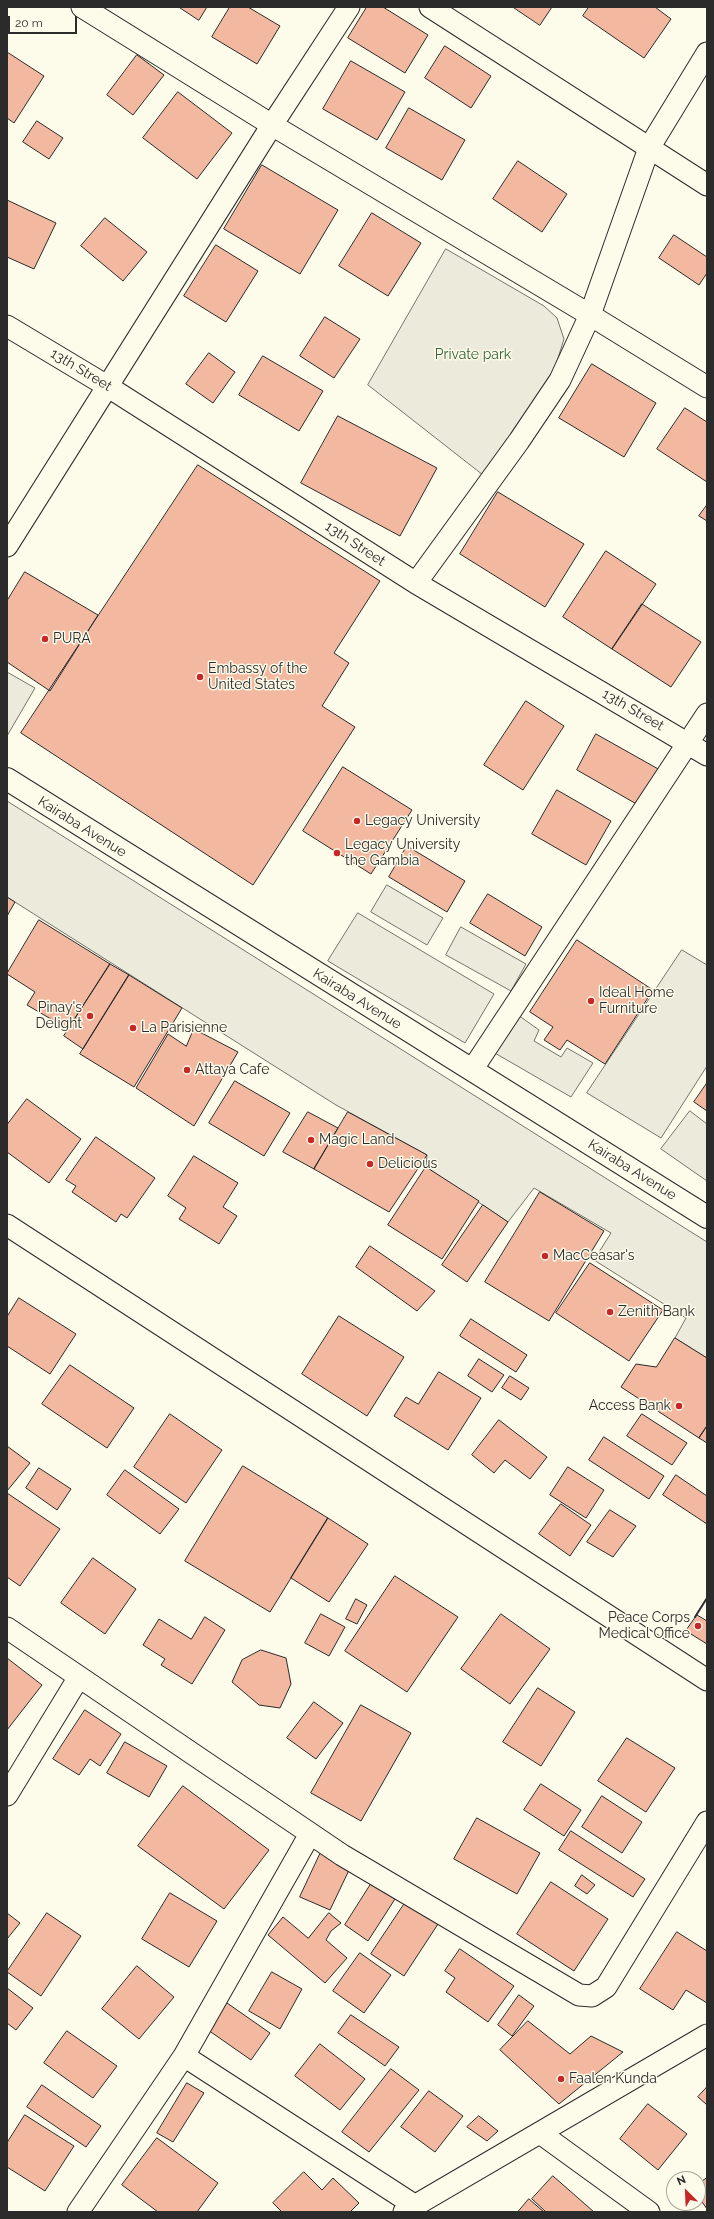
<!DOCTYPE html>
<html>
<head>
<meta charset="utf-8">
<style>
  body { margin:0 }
  #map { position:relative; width:714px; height:2219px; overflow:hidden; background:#fdfbea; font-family:Raleway,sans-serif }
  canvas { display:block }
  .frame { position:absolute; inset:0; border:8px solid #2b2b2b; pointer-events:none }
  .north { position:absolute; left:666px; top:2171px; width:40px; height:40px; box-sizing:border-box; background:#fdfbea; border:1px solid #a9a89e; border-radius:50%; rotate:336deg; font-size:11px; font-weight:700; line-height:16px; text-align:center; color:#2b2b2b }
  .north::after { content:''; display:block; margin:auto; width:14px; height:18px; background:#c62828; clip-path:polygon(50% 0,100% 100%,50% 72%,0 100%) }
  .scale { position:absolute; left:8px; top:16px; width:69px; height:18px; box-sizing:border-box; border:2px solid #2b2b2b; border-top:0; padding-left:5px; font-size:12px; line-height:14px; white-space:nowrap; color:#2b2b2b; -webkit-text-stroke:3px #fdfbea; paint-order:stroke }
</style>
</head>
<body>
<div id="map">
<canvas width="714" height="2219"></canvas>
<div class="frame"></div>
<div class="north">N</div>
<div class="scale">20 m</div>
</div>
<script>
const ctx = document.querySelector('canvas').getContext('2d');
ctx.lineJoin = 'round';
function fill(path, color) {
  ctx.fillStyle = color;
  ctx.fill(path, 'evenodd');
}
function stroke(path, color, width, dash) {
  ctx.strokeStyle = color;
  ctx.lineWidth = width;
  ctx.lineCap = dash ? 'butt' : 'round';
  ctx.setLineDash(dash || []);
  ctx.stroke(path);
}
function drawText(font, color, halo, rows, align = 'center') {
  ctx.font = font + ' Raleway,sans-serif';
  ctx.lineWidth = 3;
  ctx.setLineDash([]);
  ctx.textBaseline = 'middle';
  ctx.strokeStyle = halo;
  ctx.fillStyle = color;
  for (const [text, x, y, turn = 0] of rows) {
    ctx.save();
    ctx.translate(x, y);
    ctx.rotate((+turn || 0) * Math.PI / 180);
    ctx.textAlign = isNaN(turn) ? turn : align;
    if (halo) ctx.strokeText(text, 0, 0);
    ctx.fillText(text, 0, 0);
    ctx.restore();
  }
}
const green = new Path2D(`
  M 446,249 L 544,306 L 557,318 L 564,339 L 553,374 L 483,475 L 368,385 Z
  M 387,885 L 443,918 L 427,945 L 371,912 Z
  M 358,913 L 494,994 L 465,1043 L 328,961 Z
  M 461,927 L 526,964 L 511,991 L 446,955 Z
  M 682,950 L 707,965 L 707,1066 L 661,1138 L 587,1093 Z`);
const parking = new Path2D(`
  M 7,672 L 35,688 L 7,736 Z
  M 7,801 L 707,1242 L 707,1358 L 675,1338 L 686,1318 L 594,1260 L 611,1233 L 534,1188 L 508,1222 L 426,1167 L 427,1155 L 336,1105 L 7,897 Z
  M 518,1015 L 539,1030 L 534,1041 L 561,1057 L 567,1048 L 593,1063 L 571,1097 L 493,1052 Z
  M 690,1111 L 707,1124 L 707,1181 L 661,1149 Z`);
const building = new Path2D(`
  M 179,7 L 207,7 L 199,20 Z
  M 230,7 L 248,7 L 280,26 L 257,64 L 212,37 Z
  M 367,7 L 383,7 L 428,35 L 405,73 L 348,38 Z
  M 513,7 L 552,7 L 540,25 Z
  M 589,7 L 655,7 L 671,19 L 644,58 L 583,16 Z
  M 445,46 L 491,76 L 471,108 L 425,78 Z
  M 7,52 L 44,76 L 14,123 L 7,118 Z
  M 137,55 L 164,75 L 133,115 L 107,95 Z
  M 351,61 L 405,92 L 377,140 L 323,109 Z
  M 178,92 L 232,133 L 197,179 L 143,138 Z
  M 409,108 L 465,140 L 442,180 L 386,148 Z
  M 37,121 L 63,138 L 49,159 L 23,142 Z
  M 518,161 L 567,194 L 542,232 L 493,199 Z
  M 262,165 L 338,210 L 300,274 L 224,229 Z
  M 7,200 L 56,223 L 34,269 L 7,257 Z
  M 372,213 L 421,243 L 388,296 L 339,266 Z
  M 105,218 L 147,252 L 123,281 L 81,246 Z
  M 674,235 L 707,257 L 707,273 L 699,285 L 659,258 Z
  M 216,245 L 258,271 L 226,322 L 184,296 Z
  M 325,317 L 360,339 L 334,378 L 300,356 Z
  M 209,353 L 235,372 L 213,403 L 186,384 Z
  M 263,356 L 323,391 L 299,431 L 239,395 Z
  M 592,364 L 656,403 L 624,457 L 559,418 Z
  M 685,408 L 707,422 L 707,482 L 657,449 Z
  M 338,416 L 437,468 L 400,536 L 301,483 Z
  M 198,465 L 380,581 L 334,653 L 349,663 L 322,706 L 355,727 L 253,885 L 21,733 Z
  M 498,492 L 584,544 L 545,607 L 460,554 Z
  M 707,505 L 707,521 L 699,516 Z
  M 606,551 L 656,584 L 612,649 L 563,617 Z
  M 25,572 L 98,615 L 50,691 L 7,662 L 7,601 Z
  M 642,604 L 701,642 L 671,687 L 612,649 Z
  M 526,701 L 564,726 L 523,790 L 484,765 Z
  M 596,734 L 660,770 L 640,806 L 577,770 Z
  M 343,767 L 412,810 L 371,874 L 303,831 Z
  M 557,790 L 611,821 L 586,865 L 532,834 Z
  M 407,846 L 465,881 L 447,912 L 389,877 Z
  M 488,894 L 542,927 L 525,956 L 470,923 Z
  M 7,897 L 15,902 L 7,916 Z
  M 39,920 L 110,964 L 68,1029 L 27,1005 L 35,992 L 7,974 Z
  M 577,940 L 653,990 L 605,1064 L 567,1040 L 560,1050 L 544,1040 L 553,1027 L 530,1012 Z
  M 110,964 L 129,975 L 83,1049 L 64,1036 Z
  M 129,975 L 182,1008 L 134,1087 L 80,1054 Z
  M 194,1029 L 238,1052 L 194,1126 L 136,1088 L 168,1034 L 186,1046 Z
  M 235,1081 L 290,1113 L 264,1156 L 209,1123 Z
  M 707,1083 L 707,1111 L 694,1102 Z
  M 27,1099 L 81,1139 L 49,1183 L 7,1152 L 7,1125 Z
  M 308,1112 L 338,1128 L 314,1169 L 283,1152 Z
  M 348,1112 L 427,1155 L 389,1212 L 314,1169 Z
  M 96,1137 L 155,1178 L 127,1218 L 121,1214 L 116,1222 L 72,1192 L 76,1186 L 66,1180 Z
  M 194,1156 L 238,1183 L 223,1207 L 237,1216 L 219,1244 L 179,1219 L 186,1208 L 168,1196 Z
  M 426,1167 L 479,1201 L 442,1259 L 388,1225 Z
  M 540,1192 L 604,1231 L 549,1321 L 485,1282 Z
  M 483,1205 L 508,1222 L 467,1282 L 442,1265 Z
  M 370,1246 L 435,1291 L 417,1311 L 356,1267 Z
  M 590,1263 L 663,1310 L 629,1361 L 556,1313 Z
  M 19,1298 L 76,1334 L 50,1374 L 7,1346 L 7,1317 Z
  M 339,1316 L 404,1357 L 367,1416 L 302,1374 Z
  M 471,1319 L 527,1355 L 516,1372 L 460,1336 Z
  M 675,1338 L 707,1358 L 707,1426 L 699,1438 L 621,1387 L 636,1364 L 656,1367 Z
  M 479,1359 L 504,1375 L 492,1392 L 468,1376 Z
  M 70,1365 L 134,1408 L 107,1448 L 42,1404 Z
  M 439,1372 L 481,1398 L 448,1450 L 394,1416 L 406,1397 L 418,1404 Z
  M 510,1376 L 529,1388 L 521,1400 L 502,1388 Z
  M 170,1414 L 222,1450 L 186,1503 L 134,1467 Z
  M 642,1414 L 687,1443 L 672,1465 L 627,1436 Z
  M 499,1420 L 547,1457 L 530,1479 L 505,1460 L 494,1473 L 472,1455 Z
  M 707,1426 L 707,1443 L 699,1438 Z
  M 604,1437 L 664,1476 L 649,1499 L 589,1460 Z
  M 7,1446 L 30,1463 L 7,1491 Z
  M 243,1466 L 328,1518 L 270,1612 L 185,1561 Z
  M 568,1467 L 604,1490 L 586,1518 L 550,1495 Z
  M 39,1468 L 71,1489 L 57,1510 L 26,1488 Z
  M 125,1470 L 179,1509 L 160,1534 L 107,1495 Z
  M 676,1475 L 707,1496 L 707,1524 L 663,1495 Z
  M 7,1493 L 60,1529 L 20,1586 L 7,1577 Z
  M 561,1504 L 591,1525 L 570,1556 L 539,1534 Z
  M 610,1510 L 636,1526 L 613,1557 L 587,1542 Z
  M 328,1518 L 368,1544 L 329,1602 L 291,1578 Z
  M 93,1558 L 136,1589 L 105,1634 L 61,1603 Z
  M 395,1576 L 458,1617 L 407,1692 L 345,1651 Z
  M 356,1599 L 367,1605 L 357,1624 L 346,1619 Z
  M 321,1614 L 345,1627 L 329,1656 L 305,1643 Z
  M 501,1614 L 550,1649 L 510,1704 L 461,1669 Z
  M 697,1615 L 707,1621 L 707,1644 L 686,1631 Z
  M 205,1617 L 225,1630 L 192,1684 L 161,1665 L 165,1659 L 143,1645 L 159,1619 L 191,1639 Z
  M 261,1650 L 286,1658 L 291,1684 L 280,1708 L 259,1705 L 232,1682 L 242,1660 Z
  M 7,1658 L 42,1685 L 7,1730 Z
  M 538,1688 L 575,1712 L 541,1766 L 503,1742 Z
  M 314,1702 L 343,1723 L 316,1759 L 287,1738 Z
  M 361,1705 L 411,1733 L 361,1821 L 311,1793 Z
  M 85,1710 L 121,1734 L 100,1766 L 90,1759 L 79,1775 L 53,1759 Z
  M 627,1738 L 675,1768 L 646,1812 L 598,1781 Z
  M 125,1742 L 167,1766 L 149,1797 L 107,1773 Z
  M 541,1784 L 581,1810 L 564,1836 L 524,1810 Z
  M 183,1786 L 269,1850 L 224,1909 L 138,1846 Z
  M 602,1796 L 642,1822 L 622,1853 L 582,1827 Z
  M 477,1818 L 540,1853 L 517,1894 L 454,1859 Z
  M 571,1831 L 645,1879 L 633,1897 L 559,1850 Z
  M 321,1852 L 351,1866 L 330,1910 L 300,1897 Z
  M 582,1875 L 595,1885 L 587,1894 L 575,1886 Z
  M 551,1882 L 608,1919 L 574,1971 L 517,1934 Z
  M 371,1884 L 395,1899 L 368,1941 L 345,1925 Z
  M 170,1893 L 217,1921 L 189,1967 L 142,1939 Z
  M 405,1903 L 438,1924 L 404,1976 L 371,1954 Z
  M 7,1913 L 20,1923 L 7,1939 Z
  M 47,1913 L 81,1936 L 41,1996 L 7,1972 Z
  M 329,1913 L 341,1923 L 331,1931 L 326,1940 L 347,1958 L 325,1983 L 268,1935 L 283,1917 L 308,1938 Z
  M 677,1932 L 707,1951 L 707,2003 L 686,1990 L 673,2010 L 640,1989 Z
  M 460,1949 L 514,1986 L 488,2022 L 446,1992 L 455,1978 L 445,1971 Z
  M 360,1953 L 391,1975 L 364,2013 L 333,1991 Z
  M 137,1966 L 174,1997 L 139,2039 L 102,2009 Z
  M 272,1972 L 302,1989 L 280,2029 L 249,2011 Z
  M 7,1988 L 33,2008 L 16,2030 L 7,2023 Z
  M 519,1995 L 534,2006 L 512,2036 L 498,2025 Z
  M 227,2003 L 270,2033 L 251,2060 L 208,2030 Z
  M 351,2015 L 399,2047 L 385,2066 L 338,2033 Z
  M 528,2021 L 570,2054 L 591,2036 L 623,2052 L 559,2104 L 500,2050 Z
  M 67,2031 L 117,2066 L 93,2098 L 44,2063 Z
  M 320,2044 L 365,2079 L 340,2110 L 295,2076 Z
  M 391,2069 L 419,2090 L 369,2152 L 342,2132 Z
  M 187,2083 L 204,2093 L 173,2142 L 157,2133 Z
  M 42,2085 L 101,2126 L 86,2147 L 27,2107 Z
  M 707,2087 L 707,2105 L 698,2097 Z
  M 429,2091 L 463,2116 L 435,2152 L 401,2127 Z
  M 648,2104 L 687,2134 L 658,2170 L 620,2139 Z
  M 25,2115 L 74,2146 L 45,2191 L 7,2167 L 7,2143 Z
  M 479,2116 L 498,2131 L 487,2141 L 467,2127 Z
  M 157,2138 L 218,2183 L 197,2212 L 158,2212 L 122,2185 Z
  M 304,2172 L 322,2190 L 333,2178 L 359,2203 L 350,2212 L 282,2212 L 273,2203 Z
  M 553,2176 L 594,2212 L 546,2212 L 532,2199 Z
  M 707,2178 L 707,2209 L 698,2196 L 698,2184 Z
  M 529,2199 L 544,2212 L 518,2212 Z`);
const minor = new Path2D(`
  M 82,7 L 272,125 L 590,315 L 707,387
  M 430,7 L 707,185
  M 7,326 L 107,386 L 416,583 L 707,755
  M 7,546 L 272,125 L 349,7
  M 416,583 L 519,441 L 560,380 L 590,315 L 649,148 L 707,53
  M 472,1070 L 707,714
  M 7,1225 L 707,1680
  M 7,1628 L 342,1855 L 579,1995 L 592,1996 L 606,1987 L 707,1822
  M 7,1795 L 79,1677
  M 184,2056 L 414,2205
  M 540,2133 L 649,2212
  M 78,2212 L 184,2056 L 310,1834
  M 404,2212 L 707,2035`);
const tertiary = new Path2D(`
  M 7,779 L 707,1217`);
const wall = new Path2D(`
  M 695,1617 L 707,1598`);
const markers = [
  [45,639,4,"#c62828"],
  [200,677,4,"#c62828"],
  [357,821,4,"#c62828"],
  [337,853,4,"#c62828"],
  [591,1001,4,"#c62828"],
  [90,1016,4,"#c62828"],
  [133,1028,4,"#c62828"],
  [187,1070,4,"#c62828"],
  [311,1140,4,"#c62828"],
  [370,1164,4,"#c62828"],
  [545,1256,4,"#c62828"],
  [610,1312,4,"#c62828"],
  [679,1406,4,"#c62828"],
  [698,1626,4,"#c62828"],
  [561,2079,4,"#c62828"]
];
const parkNames = [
  ["Private park",473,355]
];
const streetNames = [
  ["13th Street",81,370,31],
  ["13th Street",355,544,33],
  ["13th Street",633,710,30],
  ["Kairaba Avenue",82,827,32],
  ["Kairaba Avenue",357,999,32],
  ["Kairaba Avenue",632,1170,32]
];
const poiNames = [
  ["PURA",53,639],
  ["Embassy of the",208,669],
  ["United States",208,685],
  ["Legacy University",365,821],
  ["Legacy University",345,845],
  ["the Gambia",345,861],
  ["Ideal Home",599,993],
  ["Furniture",599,1009],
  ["Pinay's",82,1008,"right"],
  ["Delight",82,1024,"right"],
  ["La Parisienne",141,1028],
  ["Attaya Cafe",195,1070],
  ["Magic Land",319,1140],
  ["Delicious",378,1164],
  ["MacCeasar's",553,1256],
  ["Zenith Bank",618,1312],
  ["Access Bank",671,1406,"right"],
  ["Peace Corps",690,1618,"right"],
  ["Medical Office",690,1634,"right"],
  ["Faalen Kunda",569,2079]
];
fill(green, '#ecebdb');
stroke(green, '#74746e', 1);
fill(parking, '#eceadb');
stroke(parking, '#74746e', 1);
fill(building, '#f2b8a0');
stroke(building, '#2b2b2b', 1);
stroke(minor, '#2b2b2b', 23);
stroke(tertiary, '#2b2b2b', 24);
stroke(minor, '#fdfbea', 21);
stroke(tertiary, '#fdfbea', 22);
stroke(wall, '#2b2b2b', 2);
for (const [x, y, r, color] of markers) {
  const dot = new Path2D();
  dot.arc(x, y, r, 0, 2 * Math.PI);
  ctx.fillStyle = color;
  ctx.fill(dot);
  stroke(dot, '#fdfbea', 1.5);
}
drawText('14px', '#34623c', '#fdfbea', parkNames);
drawText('14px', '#2b2b2b', '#fdfbea', streetNames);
drawText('14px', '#2b2b2b', '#fdfbea', poiNames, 'left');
</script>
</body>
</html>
